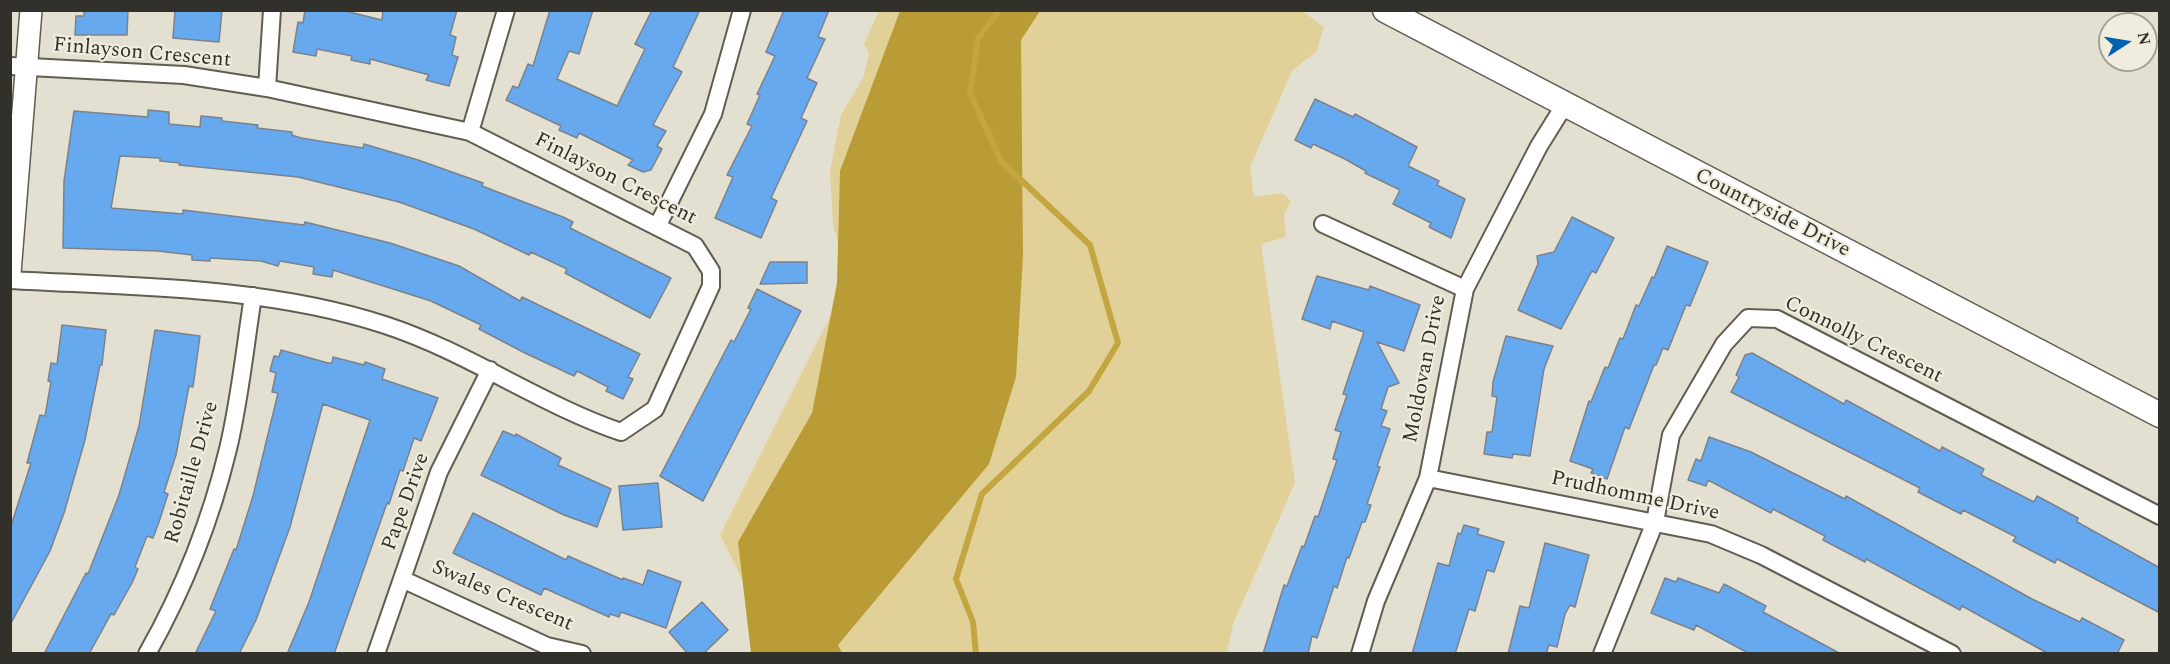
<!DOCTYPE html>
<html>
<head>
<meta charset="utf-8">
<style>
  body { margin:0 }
  #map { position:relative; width:2170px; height:664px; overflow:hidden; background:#e4e0d1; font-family:Spectral,serif }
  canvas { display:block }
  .frame { position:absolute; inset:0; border:12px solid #32302b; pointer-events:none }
  .north { position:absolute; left:2098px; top:12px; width:60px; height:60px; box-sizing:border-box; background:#f1edde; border:2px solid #a5a196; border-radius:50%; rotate:78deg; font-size:16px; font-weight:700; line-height:24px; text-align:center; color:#32302b }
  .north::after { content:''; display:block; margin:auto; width:21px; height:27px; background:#0061ae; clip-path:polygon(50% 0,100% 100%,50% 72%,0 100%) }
</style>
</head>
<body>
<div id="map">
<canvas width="2170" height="664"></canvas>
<div class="frame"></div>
<div class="north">N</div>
</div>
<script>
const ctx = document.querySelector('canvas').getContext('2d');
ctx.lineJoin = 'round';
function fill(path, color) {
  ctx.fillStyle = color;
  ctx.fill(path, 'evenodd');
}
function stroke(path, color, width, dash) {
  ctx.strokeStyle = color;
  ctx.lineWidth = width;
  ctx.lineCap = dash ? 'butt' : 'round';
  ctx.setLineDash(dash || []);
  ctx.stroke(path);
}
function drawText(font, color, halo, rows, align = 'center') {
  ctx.font = font + ' Spectral,serif';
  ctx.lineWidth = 4.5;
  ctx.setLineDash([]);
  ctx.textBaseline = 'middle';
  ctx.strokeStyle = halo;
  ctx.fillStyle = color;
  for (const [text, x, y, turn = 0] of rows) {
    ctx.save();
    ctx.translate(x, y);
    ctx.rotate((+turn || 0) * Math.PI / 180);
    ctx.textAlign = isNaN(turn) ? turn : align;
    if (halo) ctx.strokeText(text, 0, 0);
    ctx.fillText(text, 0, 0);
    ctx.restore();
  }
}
const green = new Path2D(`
  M 1301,10 L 1324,27 L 1316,52 L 1292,71 L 1250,167 L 1254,197 L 1282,193 L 1291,201 L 1284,215 L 1286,237 L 1261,244 L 1295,483 L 1233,624 L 1227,653 L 779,653 L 720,535 L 848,281 L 833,224 L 830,171 L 841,115 L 863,78 L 869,54 L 864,44 L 879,11 Z`);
const forest = new Path2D(`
  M 900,11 L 1040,11 L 1021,40 L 1023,255 L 1016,377 L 989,464 L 838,645 L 842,653 L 751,653 L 738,542 L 812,413 L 837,283 L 840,171 Z`);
const stream = new Path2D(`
  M 976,654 L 973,622 L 956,579 L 982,494 L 1089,391 L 1118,343 L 1090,245 L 1001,161 L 970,93 L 978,38 L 1000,10`);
const building = new Path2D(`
  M 84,10 L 128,10 L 127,35 L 75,35 L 76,16 L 84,16 Z
  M 175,10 L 222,10 L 219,42 L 173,38 Z
  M 305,10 L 341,10 L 382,20 L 383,10 L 457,10 L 450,35 L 456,37 L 452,55 L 458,57 L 449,86 L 426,80 L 429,75 L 370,59 L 370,64 L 351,60 L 352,56 L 317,49 L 316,56 L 293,52 L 298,22 L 303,23 Z
  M 550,10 L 593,10 L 579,54 L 569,51 L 557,79 L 617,106 L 645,49 L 635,44 L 652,10 L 700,10 L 673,67 L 682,72 L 653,125 L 666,131 L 657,146 L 662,149 L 651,170 L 643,172 L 628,165 L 633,160 L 579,133 L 577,138 L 559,130 L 561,126 L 506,100 L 513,86 L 518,88 L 528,64 L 533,66 Z
  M 784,10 L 829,10 L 818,37 L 825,39 L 807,78 L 817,83 L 801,118 L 807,121 L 771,198 L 777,201 L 761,238 L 715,218 L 733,177 L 727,175 L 752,126 L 747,124 L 760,95 L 757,94 L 775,56 L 766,52 Z
  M 1315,99 L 1353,117 L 1355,114 L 1417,147 L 1408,166 L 1439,181 L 1437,185 L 1465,199 L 1451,238 L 1429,227 L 1431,223 L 1393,204 L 1400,190 L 1365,173 L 1366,171 L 1345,159 L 1313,144 L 1311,148 L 1295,140 Z
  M 148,110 L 169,112 L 169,124 L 200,127 L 201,116 L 222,118 L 222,121 L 258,125 L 257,128 L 292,132 L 292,135 L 301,138 L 363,148 L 364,144 L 418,160 L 483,183 L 482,186 L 563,217 L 573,222 L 570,228 L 671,278 L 650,318 L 565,273 L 567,269 L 531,252 L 529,255 L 474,229 L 399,202 L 298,177 L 179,165 L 180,163 L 160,161 L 160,158 L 120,156 L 111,208 L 183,214 L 183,210 L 304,225 L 305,222 L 390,243 L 459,266 L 520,301 L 522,297 L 640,354 L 628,377 L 633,379 L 623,399 L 606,391 L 608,387 L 577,371 L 574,376 L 525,353 L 479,329 L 481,325 L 431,301 L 333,270 L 332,277 L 313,274 L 314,267 L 280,261 L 278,266 L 261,261 L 210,258 L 210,261 L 192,260 L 192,255 L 158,251 L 63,248 L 64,181 L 74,111 L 148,117 Z
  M 1572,217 L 1614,238 L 1596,273 L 1592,271 L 1561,329 L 1518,310 L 1538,264 L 1537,256 L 1554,252 Z
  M 1667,246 L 1708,262 L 1690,306 L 1686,305 L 1668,350 L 1663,348 L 1656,365 L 1654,365 L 1629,429 L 1625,427 L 1607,479 L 1591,473 L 1593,469 L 1570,461 L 1589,401 L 1591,402 L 1605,367 L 1608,368 L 1620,338 L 1623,339 L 1636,305 L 1639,306 L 1652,277 L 1654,278 Z
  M 770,262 L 807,262 L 807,283 L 760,284 Z
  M 1317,276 L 1369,290 L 1370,286 L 1420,305 L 1404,351 L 1377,342 L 1399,383 L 1388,387 L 1381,409 L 1387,411 L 1381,426 L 1390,429 L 1377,466 L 1380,467 L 1367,504 L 1371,505 L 1365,522 L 1362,522 L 1349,558 L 1347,557 L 1337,588 L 1334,586 L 1317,638 L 1312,636 L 1308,654 L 1263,654 L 1284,585 L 1287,586 L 1302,546 L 1304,547 L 1315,516 L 1318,517 L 1337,460 L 1333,459 L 1341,432 L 1335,430 L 1347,395 L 1343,394 L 1364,332 L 1332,321 L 1330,329 L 1302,319 Z
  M 757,289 L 801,311 L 703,501 L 660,476 L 731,340 L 734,342 L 751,309 L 748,308 Z
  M 62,325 L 106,330 L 102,365 L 100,365 L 85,440 L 64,513 L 50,551 L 10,625 L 10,529 L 31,463 L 27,463 L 40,415 L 45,416 L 51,382 L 48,381 L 51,363 L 57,364 Z
  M 155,330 L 200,336 L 193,387 L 189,386 L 176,455 L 164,492 L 168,494 L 159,522 L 153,538 L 147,536 L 135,567 L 138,569 L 132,583 L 114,615 L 111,614 L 89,654 L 44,654 L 86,573 L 88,574 L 119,495 L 139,426 Z
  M 1506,336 L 1553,346 L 1544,369 L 1530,456 L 1513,454 L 1512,458 L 1484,454 L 1487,432 L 1492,432 L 1497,397 L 1492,396 L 1493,382 Z
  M 281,350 L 328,363 L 332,363 L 333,357 L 364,365 L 365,362 L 385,369 L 382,379 L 438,398 L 421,441 L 414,438 L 403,471 L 400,470 L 389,504 L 387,503 L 334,654 L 287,654 L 309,602 L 370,420 L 323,404 L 290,527 L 256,620 L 239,654 L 195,654 L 216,611 L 210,609 L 234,549 L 236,550 L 253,496 L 278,393 L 272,392 L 276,373 L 270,371 L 274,356 L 279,357 Z
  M 1752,353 L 1844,404 L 1846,400 L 1940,451 L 1942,447 L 1984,469 L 1981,475 L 2034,502 L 2037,496 L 2078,518 L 2077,522 L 2160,568 L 2160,613 L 2057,559 L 2055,563 L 2013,541 L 2016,537 L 1963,510 L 1961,514 L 1918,492 L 1920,488 L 1731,392 L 1739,377 L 1736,375 L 1745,355 Z
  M 503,431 L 515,436 L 516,434 L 561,458 L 558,465 L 611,489 L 597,527 L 564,515 L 481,475 Z
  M 1709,437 L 1751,452 L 1845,499 L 1846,496 L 2032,599 L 2080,622 L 2082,618 L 2124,640 L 2117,654 L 2049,654 L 1962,606 L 1960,610 L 1866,559 L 1865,562 L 1823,540 L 1825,536 L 1773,509 L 1771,513 L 1708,480 L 1706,486 L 1688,480 L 1696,459 L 1701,461 Z
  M 658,483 L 662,527 L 623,530 L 619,486 Z
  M 473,513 L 566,560 L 568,556 L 623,580 L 623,578 L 643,585 L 648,570 L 681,582 L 666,628 L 621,612 L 619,617 L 610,614 L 609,617 L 544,588 L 541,595 L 453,553 Z
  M 1464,525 L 1479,529 L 1477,534 L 1504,542 L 1494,572 L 1487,570 L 1475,611 L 1469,609 L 1455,654 L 1412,654 L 1438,563 L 1449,566 L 1458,533 L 1461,534 Z
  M 1545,543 L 1589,555 L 1575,607 L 1570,605 L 1565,614 L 1557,647 L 1549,645 L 1546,654 L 1508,654 L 1520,606 L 1529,608 Z
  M 1665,578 L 1676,582 L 1678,578 L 1719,593 L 1724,584 L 1766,606 L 1763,612 L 1841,654 L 1750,654 L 1696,625 L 1694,630 L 1651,613 Z
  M 702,602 L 728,630 L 703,654 L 688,654 L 669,632 Z`);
const minor = new Path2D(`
  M 10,66 L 184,75 L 267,88 L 470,132 L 695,246 L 711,271 L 711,286 L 655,409 L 621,432 C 539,404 468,352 385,325 C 265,286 135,287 10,280
  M 267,88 L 272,10
  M 470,132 L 506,10
  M 1323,224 L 1465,289
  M 658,225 L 713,114 L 742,10
  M 1428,478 L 1711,534 L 1761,555 L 1952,654
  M 404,580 L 547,646 L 582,654
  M 147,654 C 183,590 211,520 228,449 C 240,399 245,347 253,296
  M 376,654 L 439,472 L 490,370
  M 1360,654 L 1376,601 L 1428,478 L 1465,289 L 1539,146 L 1564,106
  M 1602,654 L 1655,522 L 1671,435 L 1724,344 L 1748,318 L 1777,319 L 2160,516`);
const tertiary = new Path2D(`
  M 10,273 L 31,10`);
const secondary = new Path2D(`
  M 1385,10 L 2160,415`);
const streetNames = [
  ["Finlayson Crescent",142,54,5],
  ["Finlayson Crescent",615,180,27],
  ["Countryside Drive",1772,214,27],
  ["Connolly Crescent",1863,341,26],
  ["Moldovan Drive",1426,369,-79],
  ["Robitaille Drive",193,473,-74],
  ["Prudhomme Drive",1635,497,12],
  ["Pape Drive",407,502,-70],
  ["Swales Crescent",502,597,23]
];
fill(green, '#e2d099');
fill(forest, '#b99c35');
stroke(stream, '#c4a641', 6);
fill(building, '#67a9ef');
stroke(building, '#79828d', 1.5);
stroke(minor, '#615d51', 20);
stroke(tertiary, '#615d51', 24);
stroke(secondary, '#615d51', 27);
stroke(minor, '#fff', 16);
stroke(tertiary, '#fff', 21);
stroke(secondary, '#fff', 24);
drawText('21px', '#32302b', '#f1edde', streetNames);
</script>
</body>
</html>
